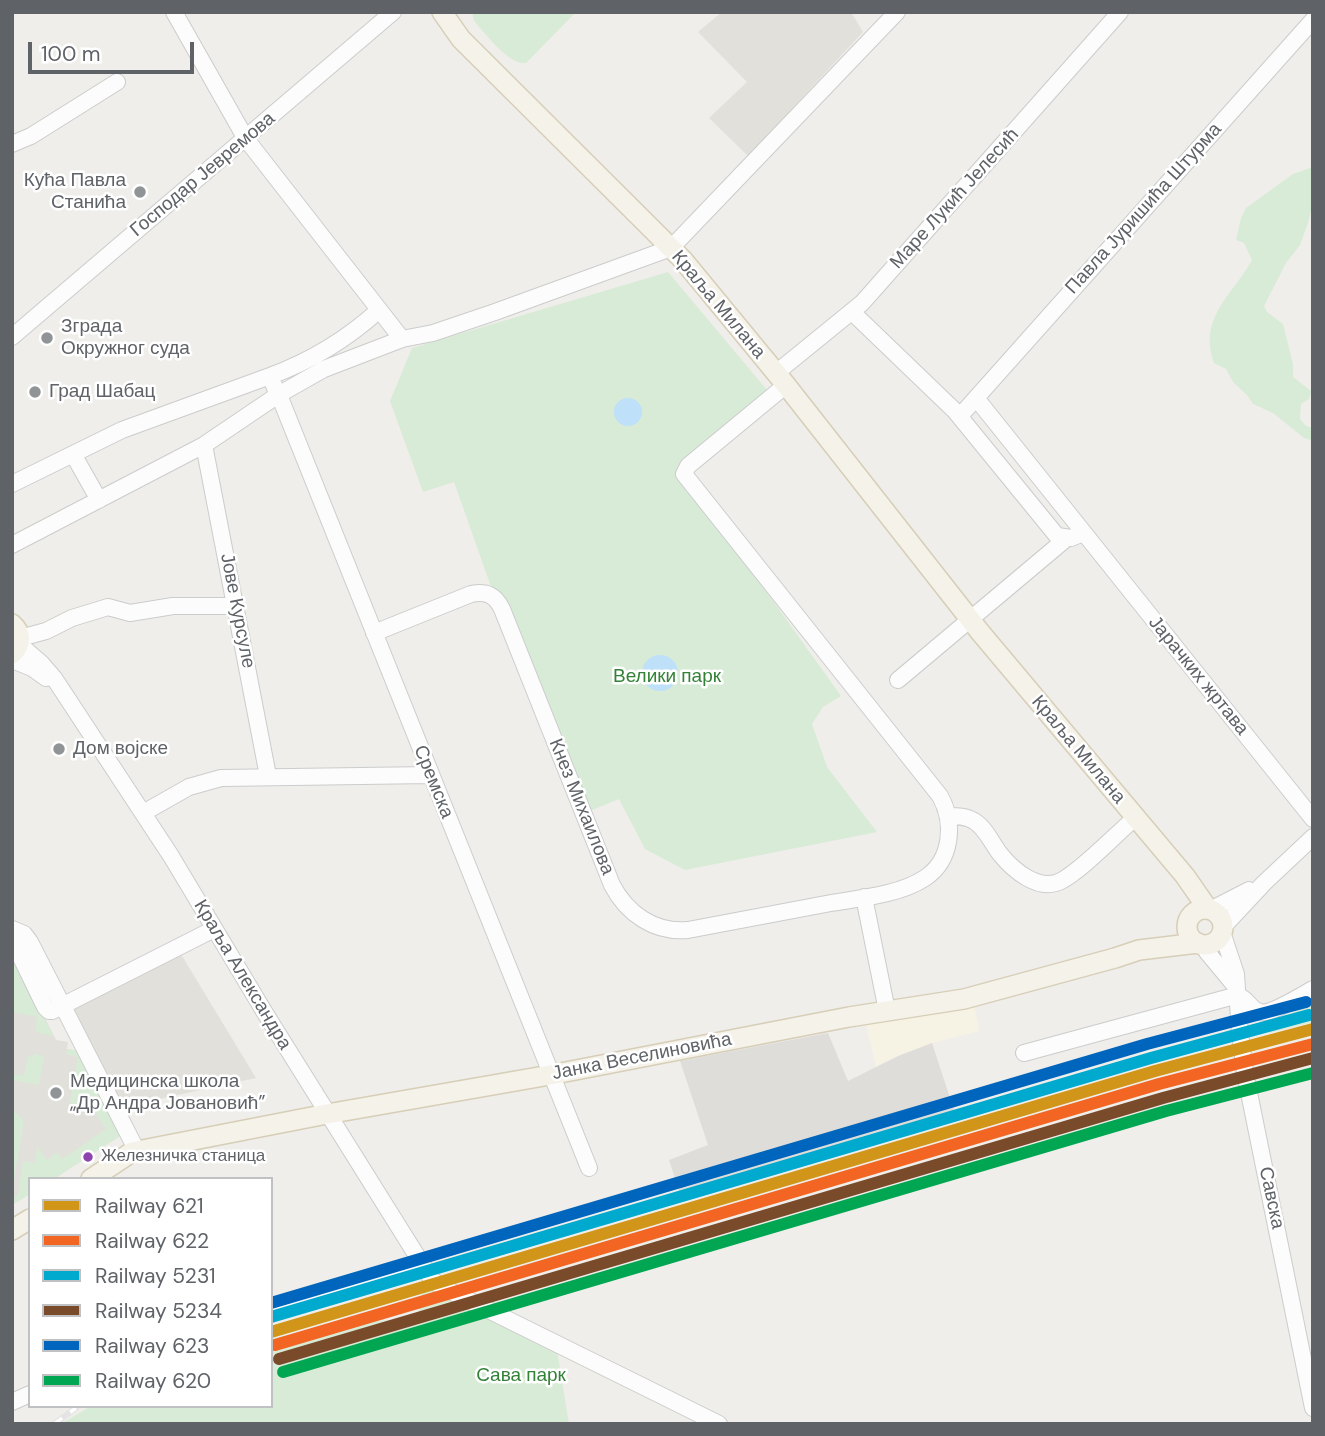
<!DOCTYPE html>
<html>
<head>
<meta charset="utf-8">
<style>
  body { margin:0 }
  #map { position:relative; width:1325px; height:1436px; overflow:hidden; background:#efeeea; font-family:"DM Sans",sans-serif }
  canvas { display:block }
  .frame { position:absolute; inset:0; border:14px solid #5f6368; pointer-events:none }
  .legend { position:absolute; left:28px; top:1177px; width:245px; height:231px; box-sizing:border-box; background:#fff; border:2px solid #bfc1c3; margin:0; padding:9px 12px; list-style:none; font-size:21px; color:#5f6368 }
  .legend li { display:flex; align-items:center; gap:14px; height:35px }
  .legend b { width:35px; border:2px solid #bfc1c3 }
  .scale { position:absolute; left:28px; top:42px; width:166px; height:32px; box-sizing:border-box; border:4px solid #5f6368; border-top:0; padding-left:9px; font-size:21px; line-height:24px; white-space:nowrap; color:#5f6368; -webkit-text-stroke:5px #fff; paint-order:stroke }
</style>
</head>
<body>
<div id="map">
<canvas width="1325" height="1436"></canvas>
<div class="frame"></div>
<ul class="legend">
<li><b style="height:9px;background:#d1951a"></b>Railway 621</li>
<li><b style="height:9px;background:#f26522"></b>Railway 622</li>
<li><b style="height:9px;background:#00a9ce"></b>Railway 5231</li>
<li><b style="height:9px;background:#7a4b2a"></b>Railway 5234</li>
<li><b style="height:9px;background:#0065bd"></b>Railway 623</li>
<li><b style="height:9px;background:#00a651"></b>Railway 620</li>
</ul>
<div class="scale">100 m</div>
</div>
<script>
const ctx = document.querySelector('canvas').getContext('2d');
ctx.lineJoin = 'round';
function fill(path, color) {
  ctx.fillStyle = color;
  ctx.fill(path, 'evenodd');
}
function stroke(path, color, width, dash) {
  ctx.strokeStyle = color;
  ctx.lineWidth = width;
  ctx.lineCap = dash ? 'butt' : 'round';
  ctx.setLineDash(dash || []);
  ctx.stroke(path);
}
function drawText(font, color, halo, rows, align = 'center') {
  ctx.font = font + ' "DM Sans",sans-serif';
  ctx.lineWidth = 5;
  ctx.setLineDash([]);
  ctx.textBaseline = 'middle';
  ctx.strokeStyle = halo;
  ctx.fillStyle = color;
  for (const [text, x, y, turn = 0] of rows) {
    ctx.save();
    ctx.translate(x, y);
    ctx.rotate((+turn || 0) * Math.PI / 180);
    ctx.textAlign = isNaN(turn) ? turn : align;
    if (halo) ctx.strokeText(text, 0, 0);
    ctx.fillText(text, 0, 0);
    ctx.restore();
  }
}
const commercial = new Path2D(`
  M 974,1003 L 979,1031 L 932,1043 L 876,1067 L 866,1024 Z`);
const industrial = new Path2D(`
  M 828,1033 L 848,1081 L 898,1056 L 932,1043 L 955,1113 L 681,1197 L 669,1160 L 708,1145 L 680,1061 Z`);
const education = new Path2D(`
  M 722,12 L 851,12 L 863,32 L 748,156 L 709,118 L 747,82 L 698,32 Z
  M 179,951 L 256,1078 L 118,1108 L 62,1009 Z
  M 12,956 L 14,956 L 56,1040 L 68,1042 L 67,1049 L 79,1051 L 123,1134 L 54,1179 L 30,1179 L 30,1194 L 12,1205 Z`);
const green = new Path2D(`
  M 472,12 L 576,12 L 526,63 C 508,65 486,34 474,21 Z
  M 1313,167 L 1313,202 L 1308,223 L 1300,245 L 1286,263 L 1264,306 L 1267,312 L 1283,324 L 1293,364 L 1293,377 L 1311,391 L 1309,399 L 1301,404 L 1300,419 L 1306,426 L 1313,428 L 1311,440 L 1304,438 L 1273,413 L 1253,404 L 1247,395 L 1233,382 L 1226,369 L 1214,363 C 1198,317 1232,296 1252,260 L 1244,243 L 1236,240 L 1241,218 L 1246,208 L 1293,174 Z
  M 668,272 L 767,390 L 677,467 L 841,696 L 823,707 L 812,724 L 827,767 L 877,832 L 685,870 L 645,849 L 619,799 L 585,813 L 501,615 L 454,482 L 423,492 L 390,401 L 412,348 Z
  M 12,956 L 14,956 L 53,1036 L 35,1032 L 37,1017 L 12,1012 Z
  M 1313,1002 L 1313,1022 L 1269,1033 L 1267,1026 Z
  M 67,1049 L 79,1051 L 123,1134 L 54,1179 L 30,1179 L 30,1194 L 12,1205 L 12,1201 L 18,1195 L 23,1161 L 35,1163 L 37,1146 L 47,1160 L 58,1152 L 62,1159 L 106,1129 L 89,1104 L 77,1111 L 70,1101 L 78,1057 L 66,1054 Z
  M 34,1054 L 44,1056 L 39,1085 L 12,1080 L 12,1074 L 24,1076 L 28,1056 L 33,1057 Z
  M 12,1109 L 24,1121 L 12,1193 Z
  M 432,1286 L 557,1350 L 569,1424 L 61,1424 L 91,1406 L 271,1406 L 271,1339 L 337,1323 L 417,1319 L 423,1289 Z`);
const water = new Path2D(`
  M614 412a14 14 0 1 1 28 0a14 14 0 1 1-28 0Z
  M642 673a18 18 0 1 1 36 0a18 18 0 1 1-36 0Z`);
const minor = new Path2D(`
  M 174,12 L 246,139 L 402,339
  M 12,144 L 31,136 L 117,82
  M 852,312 L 955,411 L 1057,536 L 1071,538 L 1083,533
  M 12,337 L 393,12
  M 776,373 L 862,303 L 1120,12
  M 270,376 C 311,361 346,340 379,310
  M 279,395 L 589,1168
  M 976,398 L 1313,819
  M 960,416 L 1313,20
  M 204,445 L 268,776
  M 73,454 L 99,500
  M 12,484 L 122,430 L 270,376 L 278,395
  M 12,545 L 204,445 L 278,395 L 324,369 L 402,339 L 433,333 L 495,312 L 671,248 L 897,12
  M 374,633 L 471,594 C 487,591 495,595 502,609 L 612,885 C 627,914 655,933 688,930 C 736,921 783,912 831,903 C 861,898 899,895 925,878 C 952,860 955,823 940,796 L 684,474 L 688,466 L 786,385
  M 20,638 L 46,631 L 72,618 L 108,607 L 130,613 L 173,606 L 236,606
  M 19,644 L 41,663 L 54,678 L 171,856 L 265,1013 L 432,1280 L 446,1289 L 719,1424
  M 12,660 L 32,668 L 46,678
  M 898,680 L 1067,538
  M 143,813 L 189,787 L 221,778 L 431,775
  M 948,816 C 957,816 966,816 974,821 C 986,828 992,844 1001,855 C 1014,871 1039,892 1061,881 C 1082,870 1115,835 1135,818
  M 864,897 L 887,1011
  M 1210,910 L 1249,890
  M 1222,928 L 1264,883 L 1313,837
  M 12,929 L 24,934 L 30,942 L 137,1151
  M 1222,932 L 1236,974 L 1240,1033 L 1245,1073 L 1313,1408
  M 12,939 L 45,1007 L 49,1011 L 52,1011 L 214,929
  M 1203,944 L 1207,952 L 1236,987
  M 1238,996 C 1249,999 1249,1009 1260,1012 C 1271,1015 1302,995 1313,989
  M 1024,1053 L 1238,995
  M 271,1310 L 353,1288 L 420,1262
  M 12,1402 L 30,1394`);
const major = new Path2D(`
  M 442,12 L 461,39 L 683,260 L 786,385 L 980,632 L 1185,876 L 1208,909
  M 12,624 C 22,633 22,644 12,654
  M1187 927a18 18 0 1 1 36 0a18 18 0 1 1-36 0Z
  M 91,1179 L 132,1152 L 327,1114 L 550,1075 L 849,1017 L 964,999 L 1115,958 L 1139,950 L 1198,943
  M 12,1230 L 30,1219`);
const rail = new Path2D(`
  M 54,1424 L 76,1408`);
const rail1 = new Path2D(`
  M 271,1332 L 1155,1071 L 1313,1029`);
const rail2 = new Path2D(`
  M 275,1345 L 1159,1084 L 1313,1044`);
const rail3 = new Path2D(`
  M 271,1317 L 1151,1058 L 1309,1015`);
const rail4 = new Path2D(`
  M 279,1359 L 1163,1098 L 1313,1058`);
const rail5 = new Path2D(`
  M 271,1303 L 1147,1044 L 1306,1002`);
const rail6 = new Path2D(`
  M 283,1372 L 1166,1111 L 1313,1073`);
const markers = [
  [140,192,7,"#919496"],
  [47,338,7,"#919496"],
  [35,392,7,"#919496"],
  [59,749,7,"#919496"],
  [56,1093,7,"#919496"],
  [88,1157,6,"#8e44ad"]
];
const busNames = [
  ["Железничка станица",101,1157]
];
const streetNames = [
  ["Господар Јевремова",203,175,-40],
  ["Маре Лукић Јелесић",955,199,-48],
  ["Павла Јуришића Штурма",1144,209,-48],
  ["Краља Милана",718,305,50],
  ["Јове Курсуле",237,611,79],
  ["Јарачких жртава",1198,676,51],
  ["Краља Милана",1078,750,50],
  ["Сремска",433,782,68],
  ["Кнез Михаилова",581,807,68],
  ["Краља Александра",242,975,59],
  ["Јанка Веселиновића",642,1057,-11],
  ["Савска",1271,1198,78]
];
const poiNames = [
  ["Кућа Павла",126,181,"right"],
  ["Станића",126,203,"right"],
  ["Зграда",61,327],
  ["Окружног суда",61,349],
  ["Град Шабац",49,392],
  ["Дом војске",73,749],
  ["Медицинска школа",70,1082],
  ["„Др Андра Јовановић”",70,1104]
];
const parkNames = [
  ["Велики парк",667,677],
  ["Сава парк",521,1376]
];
fill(commercial, '#f7f3e4');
fill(industrial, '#dfddda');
fill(education, '#e2e0da');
fill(green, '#d8ebd6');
fill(water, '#bfe0f9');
stroke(minor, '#cbcccc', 18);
stroke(major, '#d7ceb8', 22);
stroke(minor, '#fdfcfc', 16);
stroke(major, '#f4f2e9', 19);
stroke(rail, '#e4e4e4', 6);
stroke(rail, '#fff', 3.5, [10]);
stroke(rail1, '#d1951a', 12);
stroke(rail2, '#f26522', 12);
stroke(rail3, '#00a9ce', 12);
stroke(rail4, '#7a4b2a', 12);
stroke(rail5, '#0065bd', 12);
stroke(rail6, '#00a651', 12);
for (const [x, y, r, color] of markers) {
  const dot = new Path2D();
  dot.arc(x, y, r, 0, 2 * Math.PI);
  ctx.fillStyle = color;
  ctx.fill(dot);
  stroke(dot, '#fff', 2.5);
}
drawText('17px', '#5f6368', '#fff', busNames, 'left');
drawText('19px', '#5f6368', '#fff', streetNames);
drawText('19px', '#5f6368', '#fff', poiNames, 'left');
drawText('19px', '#348238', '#fff', parkNames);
</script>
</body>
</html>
